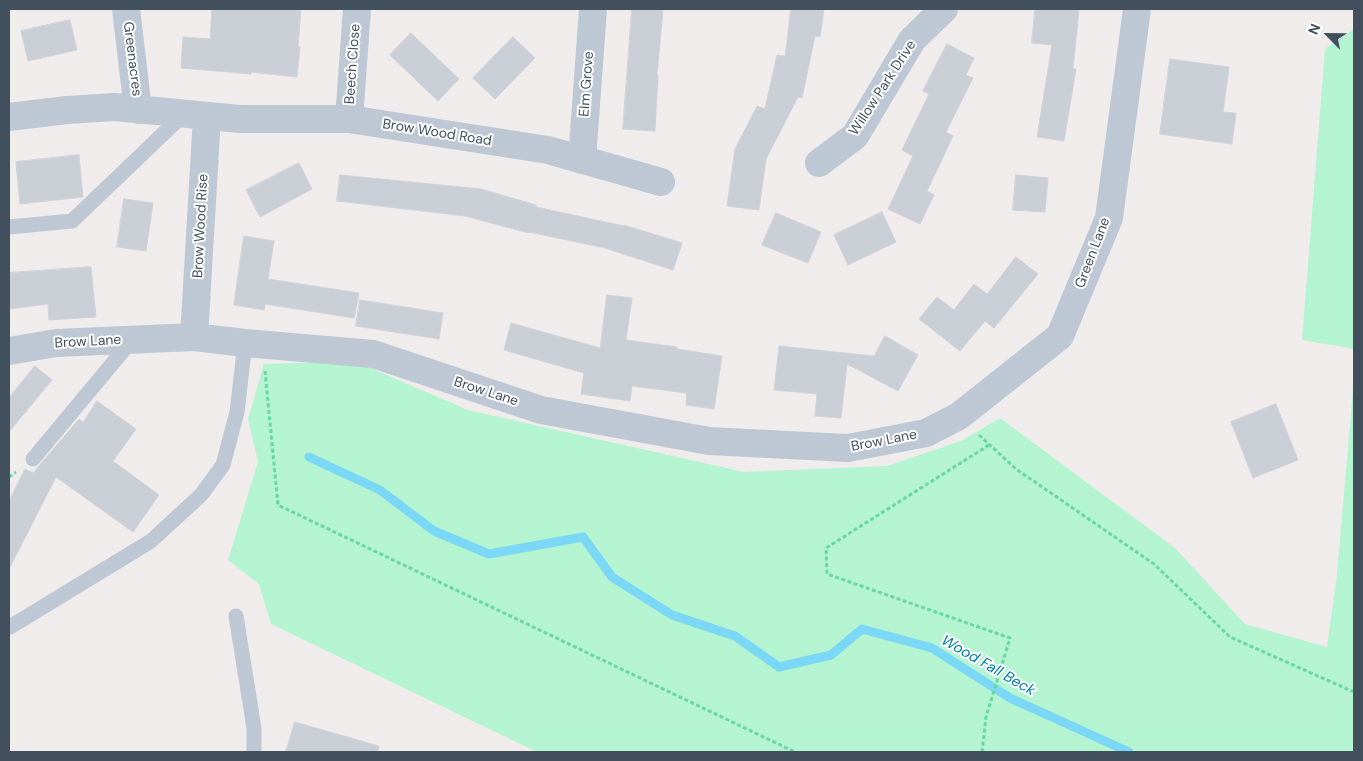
<!DOCTYPE html>
<html>
<head>
<meta charset="utf-8">
<style>
  body { margin:0 }
  #map { position:relative; width:1363px; height:761px; overflow:hidden; background:#f0ecec; font-family:"DM Sans",sans-serif }
  canvas { display:block }
  .frame { position:absolute; inset:0; border:10px solid #424f5c; pointer-events:none }
  .north { position:absolute; left:1303px; top:10px; width:50px; height:50px; -webkit-text-stroke:4px #fff; paint-order:stroke; rotate:293deg; font-size:14px; font-weight:700; line-height:20px; text-align:center; color:#424f5c }
  .north::after { content:''; display:block; margin:auto; width:18px; height:22px; background:#424f5c; clip-path:polygon(50% 0,100% 100%,50% 72%,0 100%) }
</style>
</head>
<body>
<div id="map">
<canvas width="1363" height="761"></canvas>
<div class="frame"></div>
<div class="north">N</div>
</div>
<script>
const ctx = document.querySelector('canvas').getContext('2d');
ctx.lineJoin = 'round';
function fill(path, color) {
  ctx.fillStyle = color;
  ctx.fill(path, 'evenodd');
}
function stroke(path, color, width, dash) {
  ctx.strokeStyle = color;
  ctx.lineWidth = width;
  ctx.lineCap = dash ? 'butt' : 'round';
  ctx.setLineDash(dash || []);
  ctx.stroke(path);
}
function drawText(font, color, halo, rows, align = 'center') {
  ctx.font = font + ' "DM Sans",sans-serif';
  ctx.lineWidth = 4;
  ctx.setLineDash([]);
  ctx.textBaseline = 'middle';
  ctx.strokeStyle = halo;
  ctx.fillStyle = color;
  for (const [text, x, y, turn = 0] of rows) {
    ctx.save();
    ctx.translate(x, y);
    ctx.rotate((+turn || 0) * Math.PI / 180);
    ctx.textAlign = isNaN(turn) ? turn : align;
    if (halo) ctx.strokeText(text, 0, 0);
    ctx.fillText(text, 0, 0);
    ctx.restore();
  }
}
const green = new Path2D(`
  M 1354,29 L 1354,349 L 1302,340 L 1325,49 Z
  M 354,361 L 468,410 L 744,472 L 887,466 L 961,441 L 1000,418 L 1175,548 L 1245,624 L 1327,647 L 1337,574 L 1354,378 L 1354,752 L 537,752 L 271,624 L 259,584 L 228,560 L 258,462 L 248,419 L 264,364 Z`);
const stream = new Path2D(`
  M 309,457 L 380,490 L 434,531 L 489,554 L 583,537 L 612,577 L 672,615 L 735,636 L 779,667 L 831,655 L 862,629 L 932,648 L 1010,698 L 1129,752`);
const building = new Path2D(`
  M 212,9 L 301,9 L 298,47 L 300,47 L 297,77 L 251,72 L 251,74 L 181,68 L 183,37 L 210,39 Z
  M 632,9 L 663,9 L 657,75 L 658,75 L 655,131 L 623,129 Z
  M 791,9 L 824,9 L 820,37 L 815,36 L 802,98 L 798,97 L 766,159 L 759,210 L 727,206 L 735,149 L 757,106 L 765,109 L 777,55 L 785,56 Z
  M 1035,9 L 1079,9 L 1073,69 L 1076,69 L 1064,141 L 1037,137 L 1052,45 L 1032,43 Z
  M 70,20 L 77,50 L 28,61 L 21,31 Z
  M 411,33 L 459,79 L 438,101 L 390,55 Z
  M 513,37 L 535,58 L 495,99 L 473,78 Z
  M 947,44 L 974,58 L 966,75 L 973,78 L 946,132 L 953,136 L 927,191 L 934,195 L 920,224 L 888,209 L 913,156 L 902,150 L 929,94 L 923,91 Z
  M 1170,59 L 1229,67 L 1223,112 L 1236,113 L 1232,144 L 1160,134 Z
  M 79,155 L 83,197 L 20,204 L 16,162 Z
  M 299,163 L 312,189 L 260,217 L 246,190 Z
  M 340,175 L 481,189 L 536,205 L 536,207 L 624,226 L 624,225 L 682,243 L 673,270 L 605,248 L 529,232 L 529,233 L 465,216 L 337,201 Z
  M 1016,175 L 1048,178 L 1045,212 L 1013,210 Z
  M 124,199 L 153,203 L 146,251 L 117,247 Z
  M 882,212 L 896,242 L 848,265 L 834,235 Z
  M 776,213 L 821,232 L 808,263 L 762,245 Z
  M 244,236 L 274,241 L 268,279 L 359,293 L 354,318 L 265,304 L 264,310 L 234,305 Z
  M 1016,257 L 1038,274 L 994,328 L 985,321 L 960,351 L 919,319 L 937,297 L 954,310 L 974,284 L 987,294 Z
  M 91,267 L 96,317 L 49,320 L 48,304 L 9,309 L 9,273 Z
  M 607,295 L 632,298 L 626,340 L 677,347 L 677,349 L 722,356 L 714,409 L 686,405 L 687,393 L 632,386 L 630,401 L 581,394 L 584,373 L 504,350 L 511,323 L 600,348 Z
  M 360,300 L 443,313 L 439,339 L 356,326 Z
  M 885,336 L 918,355 L 898,391 L 847,364 L 841,418 L 815,416 L 817,394 L 774,390 L 779,346 L 874,356 Z
  M 35,366 L 52,380 L 9,432 L 9,398 Z
  M 97,401 L 136,429 L 113,461 L 159,495 L 133,532 L 56,477 L 9,569 L 9,501 L 25,469 L 33,473 L 79,419 L 83,422 Z
  M 1276,404 L 1298,460 L 1253,478 L 1231,422 Z
  M 295,722 L 379,746 L 378,752 L 286,752 Z`);
const path = new Path2D(`
  M 265,371 L 278,505 L 795,752
  M 979,435 L 1016,469 L 1154,564 L 1230,637 L 1354,692
  M 9,477 L 16,472
  M 982,752 L 986,717 L 1010,638 L 827,574 L 826,548 L 989,445`);
const lane = new Path2D(`
  M 9,227 L 72,221 L 184,114
  M 33,459 L 132,340
  M 236,616 L 254,728 L 254,752
  M 10,627 L 151,541 L 201,495 L 223,465 L 237,412 L 245,343`);
const street = new Path2D(`
  M 126,9 L 138,110
  M 9,117 L 67,110 L 115,107 L 240,119 L 349,119 L 548,150 L 661,182
  M 349,119 L 357,9
  M 582,160 L 593,9
  M 819,163 L 855,136 L 912,40 L 944,9
  M 194,337 L 207,116
  M 9,351 L 56,343 L 194,337 L 245,343 L 373,354 L 541,410 L 709,441 L 848,448 L 926,433 L 959,416 L 1060,336 L 1109,218 L 1137,9`);
const streetNames = [
  ["Greenacres",132,59,83],
  ["Beech Close",353,64,-86],
  ["Elm Grove",587,84,-86],
  ["Willow Park Drive",883,88,-57],
  ["Brow Wood Road",437,133,9],
  ["Brow Wood Rise",201,226,-87],
  ["Green Lane",1093,253,-69],
  ["Brow Lane",88,342,-3],
  ["Brow Lane",486,392,18],
  ["Brow Lane",884,441,-11]
];
const waterNames = [
  ["Wood Fall Beck",988,666,30]
];
fill(green, '#b4f4d0');
stroke(stream, '#7bd7f6', 9);
fill(building, '#caced5');
stroke(building, '#cfd2d9', 1);
stroke(path, '#68d6a5', 3, [4, 2.5]);
stroke(lane, '#bdc8d4', 15);
stroke(street, '#bdc8d4', 28);
drawText('14px', '#424f5c', '#fff', streetNames);
drawText('italic 15px', '#017da9', '#fff', waterNames);
</script>
</body>
</html>
